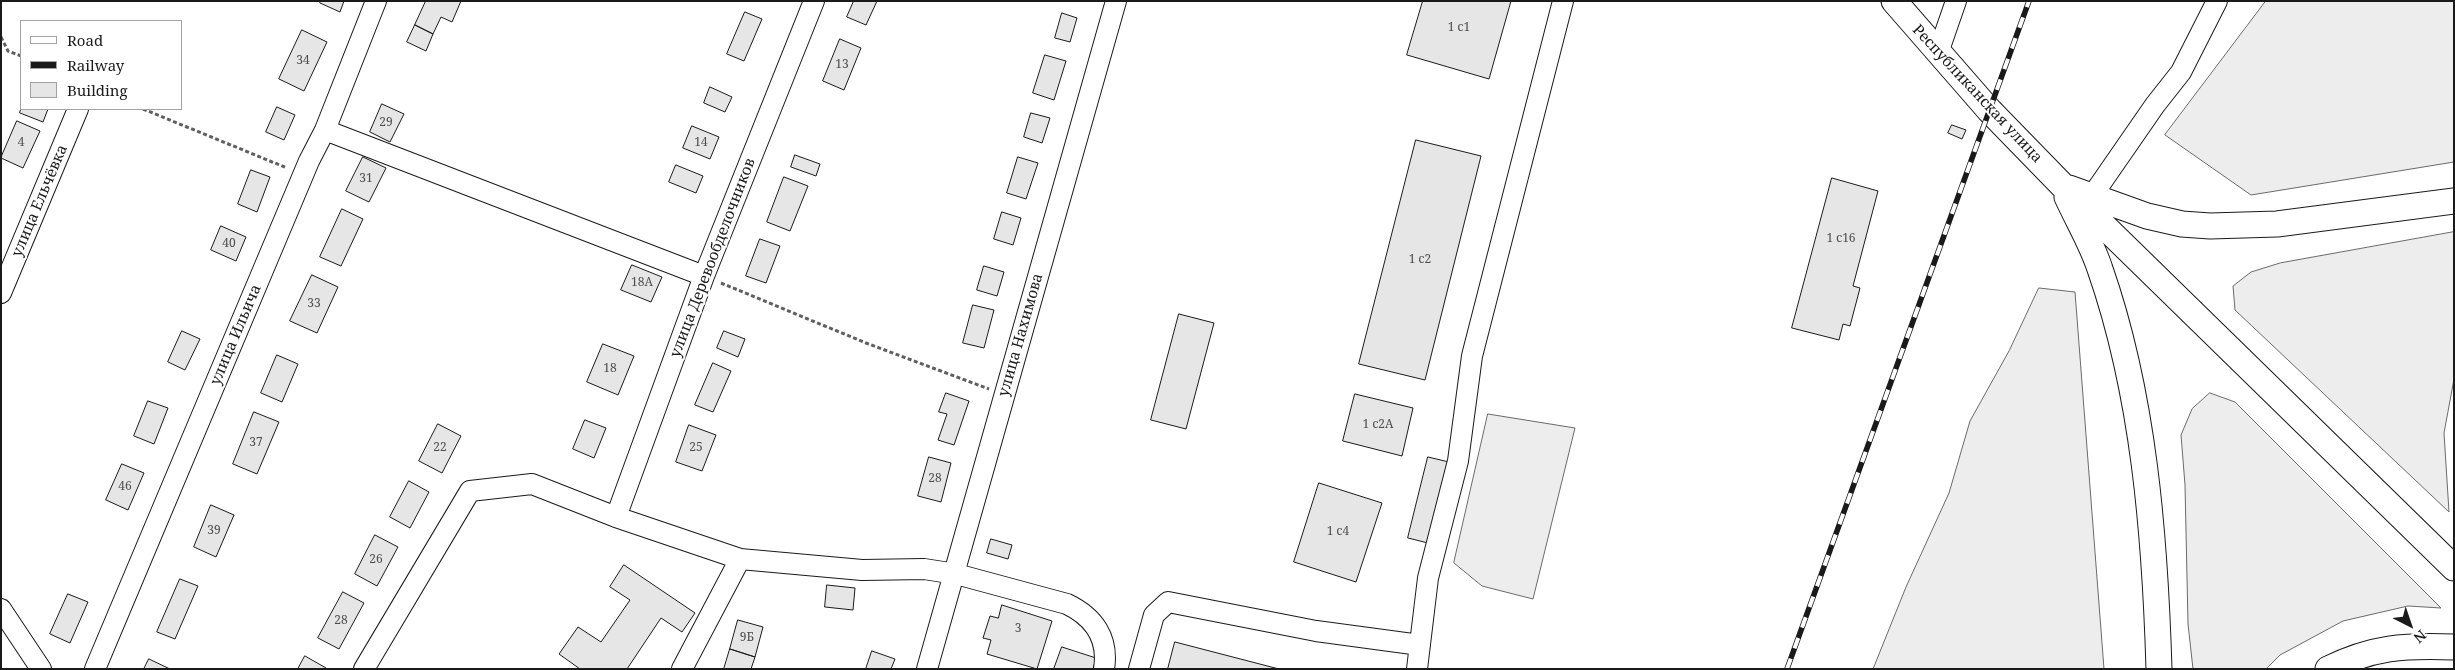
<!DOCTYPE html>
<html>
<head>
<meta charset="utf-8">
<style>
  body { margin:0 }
  #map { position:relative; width:2455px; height:670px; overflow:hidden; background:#fff; font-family:"Noto Serif",serif }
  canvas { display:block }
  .frame { position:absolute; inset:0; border:2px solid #1a1a1a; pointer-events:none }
  .legend { position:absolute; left:20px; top:20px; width:162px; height:90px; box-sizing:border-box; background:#fff; border:1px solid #a3a3a3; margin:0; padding:6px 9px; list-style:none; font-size:15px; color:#1a1a1a }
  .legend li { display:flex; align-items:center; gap:10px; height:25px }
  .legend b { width:25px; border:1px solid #a3a3a3 }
  .north { position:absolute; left:2385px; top:600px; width:50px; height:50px; -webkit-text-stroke:4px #fff; paint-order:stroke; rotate:139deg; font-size:14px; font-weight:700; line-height:20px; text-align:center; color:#1a1a1a }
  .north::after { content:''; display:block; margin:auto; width:18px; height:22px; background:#1a1a1a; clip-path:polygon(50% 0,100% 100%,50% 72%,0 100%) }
</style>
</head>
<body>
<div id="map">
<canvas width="2455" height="670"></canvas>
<div class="frame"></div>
<ul class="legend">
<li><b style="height:6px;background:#fff"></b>Road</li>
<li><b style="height:6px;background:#1a1a1a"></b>Railway</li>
<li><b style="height:14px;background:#e6e6e6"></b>Building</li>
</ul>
<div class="north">N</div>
</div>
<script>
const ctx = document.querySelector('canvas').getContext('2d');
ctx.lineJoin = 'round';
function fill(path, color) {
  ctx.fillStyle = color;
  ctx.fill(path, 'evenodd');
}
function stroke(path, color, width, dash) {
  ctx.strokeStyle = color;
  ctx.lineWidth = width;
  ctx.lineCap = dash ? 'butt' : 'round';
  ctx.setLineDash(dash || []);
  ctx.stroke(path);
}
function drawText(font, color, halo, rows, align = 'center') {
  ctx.font = font + ' "Noto Serif",serif';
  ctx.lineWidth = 4;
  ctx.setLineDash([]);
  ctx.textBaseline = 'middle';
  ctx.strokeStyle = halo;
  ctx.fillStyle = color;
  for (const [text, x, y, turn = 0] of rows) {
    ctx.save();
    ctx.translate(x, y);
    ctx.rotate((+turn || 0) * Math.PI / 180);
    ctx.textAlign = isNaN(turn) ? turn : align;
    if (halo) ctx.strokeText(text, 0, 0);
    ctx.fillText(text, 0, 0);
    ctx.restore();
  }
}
const built = new Path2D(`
  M 2266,1 L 2454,1 L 2454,162 L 2251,195 L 2165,135 Z
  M 2454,232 L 2454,379 L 2444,433 L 2449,512 L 2235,310 L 2233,286 L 2251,272 L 2280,263 Z
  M 2039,288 L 2075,292 L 2104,669 L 1873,669 L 1906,587 L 1949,493 L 1970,421 L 2009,351 Z
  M 2210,393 L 2235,402 L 2441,608 L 2408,606 L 2343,621 L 2280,655 L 2266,669 L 2193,669 L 2188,624 L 2185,485 L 2181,435 L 2192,409 Z
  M 1488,414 L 1575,428 L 1533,599 L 1482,586 L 1454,563 Z`);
const building = new Path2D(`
  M 321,1 L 344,1 L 340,12 L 320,3 Z
  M 426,1 L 461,1 L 452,22 L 441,17 L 433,34 L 415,25 Z
  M 854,1 L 877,1 L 866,25 L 847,17 Z
  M 1423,1 L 1511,1 L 1489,79 L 1407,55 Z
  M 745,12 L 762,19 L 744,61 L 727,54 Z
  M 1062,13 L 1077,18 L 1070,42 L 1055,38 Z
  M 415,25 L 433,34 L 426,51 L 407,42 Z
  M 302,30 L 327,42 L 304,91 L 279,79 Z
  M 840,39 L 861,48 L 844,90 L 823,81 Z
  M 1045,55 L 1066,61 L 1054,100 L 1033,93 Z
  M 710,87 L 732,97 L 725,112 L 704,103 Z
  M 382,104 L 404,114 L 390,142 L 370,132 Z
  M 277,107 L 295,115 L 284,140 L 266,132 Z
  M 21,109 L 48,109 L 43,122 L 20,113 Z
  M 1031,113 L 1050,118 L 1042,143 L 1024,137 Z
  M 17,121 L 40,131 L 23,168 L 1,158 Z
  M 1952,125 L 1966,130 L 1962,139 L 1948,133 Z
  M 692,126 L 719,137 L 710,159 L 683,148 Z
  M 1416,140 L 1481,156 L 1425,380 L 1359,364 Z
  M 795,155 L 820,164 L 816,176 L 791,167 Z
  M 363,157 L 386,168 L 369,202 L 346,191 Z
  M 1018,157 L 1038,163 L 1026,199 L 1007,193 Z
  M 676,165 L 703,176 L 696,193 L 669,182 Z
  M 251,170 L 270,177 L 257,212 L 238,204 Z
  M 784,177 L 808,186 L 790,231 L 767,222 Z
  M 1832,178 L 1878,191 L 1853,286 L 1860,288 L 1850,326 L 1843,324 L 1839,340 L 1792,328 Z
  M 342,209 L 363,219 L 341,266 L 320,257 Z
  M 1002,212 L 1021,218 L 1013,245 L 994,239 Z
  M 221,226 L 246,237 L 236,261 L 211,250 Z
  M 760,239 L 780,246 L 766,283 L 746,276 Z
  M 632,265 L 662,277 L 651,302 L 621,290 Z
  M 984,266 L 1004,272 L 997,296 L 977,290 Z
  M 312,275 L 338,287 L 317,333 L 290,321 Z
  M 973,305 L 994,310 L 984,348 L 963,343 Z
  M 1179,314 L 1214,323 L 1186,429 L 1151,420 Z
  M 182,331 L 200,339 L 185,370 L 168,362 Z
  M 724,331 L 745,339 L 738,357 L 717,348 Z
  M 603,344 L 634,356 L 618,395 L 587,382 Z
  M 277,355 L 298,364 L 282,402 L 261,393 Z
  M 713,363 L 731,371 L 713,412 L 695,405 Z
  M 946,393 L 969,401 L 954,445 L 938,440 L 947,414 L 939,412 Z
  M 1355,394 L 1413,408 L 1402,456 L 1343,441 Z
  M 148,401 L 168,408 L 154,444 L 134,436 Z
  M 254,412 L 279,422 L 257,474 L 233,464 Z
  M 585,420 L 606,428 L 594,458 L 573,449 Z
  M 438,424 L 461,436 L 442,473 L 419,461 Z
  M 689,425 L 716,435 L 702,471 L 676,462 Z
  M 929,457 L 951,463 L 941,502 L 918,496 Z
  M 1428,457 L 1449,462 L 1428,543 L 1408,538 Z
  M 122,464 L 144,473 L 128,510 L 106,500 Z
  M 409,481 L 429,492 L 410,528 L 390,517 Z
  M 1319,483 L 1382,503 L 1356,582 L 1294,562 Z
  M 211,505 L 234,515 L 216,557 L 194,547 Z
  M 375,535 L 398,547 L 377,586 L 355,574 Z
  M 991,539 L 1012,545 L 1008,559 L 987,553 Z
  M 624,565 L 695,613 L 682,632 L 661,618 L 627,669 L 580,669 L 559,654 L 578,627 L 601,642 L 630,600 L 610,587 Z
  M 180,579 L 198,586 L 175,639 L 157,632 Z
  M 827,585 L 855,588 L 853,610 L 825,607 Z
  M 343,592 L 364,603 L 339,649 L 318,638 Z
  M 68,594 L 88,602 L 70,643 L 50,634 Z
  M 1002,605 L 1052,621 L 1037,669 L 987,654 L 991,640 L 983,638 L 990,616 L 998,618 Z
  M 738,620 L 763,627 L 755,657 L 730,649 Z
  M 1175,642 L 1279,669 L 1168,669 Z
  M 1062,647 L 1096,658 L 1093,669 L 1054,669 Z
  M 730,649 L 755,657 L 751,669 L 724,669 Z
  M 872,651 L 895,659 L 891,669 L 866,669 Z
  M 305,656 L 326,668 L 326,669 L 298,669 Z
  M 149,659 L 170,669 L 144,669 Z`);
const path = new Path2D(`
  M 1,37 L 8,51 L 21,56
  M 143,109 L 287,168
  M 721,283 L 866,343 L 989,389`);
const minor = new Path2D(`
  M 1938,53 L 1956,1
  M 325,130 L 704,276
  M 2092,196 L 2155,105 L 2181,72 L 2217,1
  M 1,293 L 78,109
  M 616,517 L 704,276 L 814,1
  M 1,609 L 41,669
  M 95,669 L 309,161 L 325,130 L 376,1
  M 364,669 L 470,491 L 532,484 L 616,517 L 740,559 L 862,570 L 924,569 L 956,574 L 1067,604 C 1094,617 1109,638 1104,669
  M 682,669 L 740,559
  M 927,669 L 1116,1
  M 1139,669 L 1154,615 L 1168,602 L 1316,631 L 1420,645
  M 1417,669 L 1428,578 L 1458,461 L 1472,356 L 1563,1`);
const major = new Path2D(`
  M 1894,1 L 1989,110 L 2062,185 L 2454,568
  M 2069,188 L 2147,216 L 2182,224 L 2210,226 L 2277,224 L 2454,201
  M 2067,197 C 2078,221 2092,244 2100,269 C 2144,395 2155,536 2159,669
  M 2328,669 C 2372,647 2405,645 2454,647`);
const rail = new Path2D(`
  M 1787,669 L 2029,1`);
const numberNames = [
  ["1 с1",1459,28],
  ["34",303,61],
  ["13",842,65],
  ["29",386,123],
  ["4",21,143],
  ["14",701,143],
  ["31",366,179],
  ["1 с16",1841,239],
  ["40",229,244],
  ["1 с2",1420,260],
  ["18А",642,283],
  ["33",314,304],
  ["18",610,369],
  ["1 с2А",1378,425],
  ["37",256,443],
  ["22",440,448],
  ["25",696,448],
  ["28",935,479],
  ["46",125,487],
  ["39",214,531],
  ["1 с4",1338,532],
  ["26",376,560],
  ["28",341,621],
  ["3",1018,629],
  ["9Б",747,638]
];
const streetNames = [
  ["Республиканская улица",1977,94,47],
  ["улица Ельчёвка",40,201,-67],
  ["улица Деревообделочников",713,258,-69],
  ["улица Ильича",236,335,-67],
  ["улица Нахимова",1021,335,-74]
];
fill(built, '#ededed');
stroke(built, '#6a6a6a', 1);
fill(building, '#e6e6e6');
stroke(building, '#1a1a1a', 1);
stroke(minor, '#1a1a1a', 22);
stroke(major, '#1a1a1a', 27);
stroke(path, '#5f5f5f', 3, [4, 2.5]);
stroke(minor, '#fff', 20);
stroke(major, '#fff', 25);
stroke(rail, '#1a1a1a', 5.5);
stroke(rail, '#fff', 4, [11]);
drawText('12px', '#4d4d4d', null, numberNames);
drawText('15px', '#1a1a1a', '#fff', streetNames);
</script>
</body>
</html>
